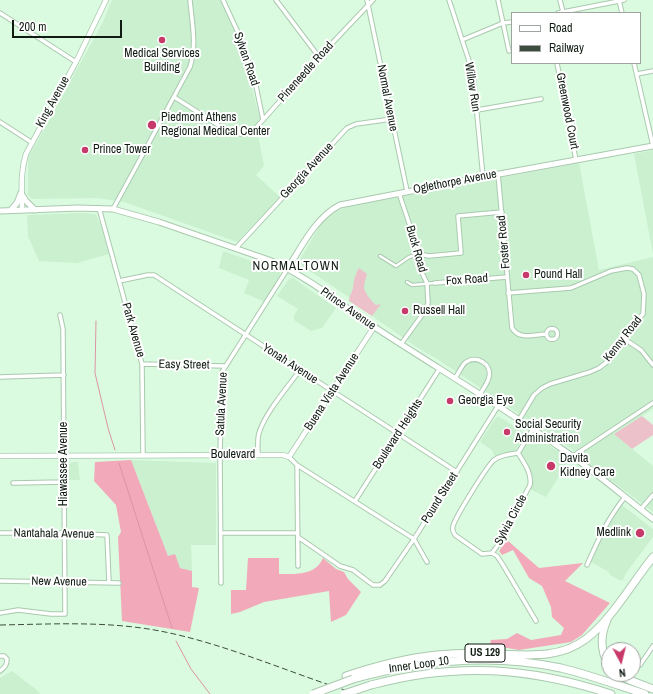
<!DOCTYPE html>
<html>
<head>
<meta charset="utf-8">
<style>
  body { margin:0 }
  #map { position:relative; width:653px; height:694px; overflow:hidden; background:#dafbdf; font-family:"Archivo Narrow",sans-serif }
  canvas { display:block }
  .legend { position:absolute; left:511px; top:12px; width:130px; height:52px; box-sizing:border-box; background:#fff; border:1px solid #9fa4a0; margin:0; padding:5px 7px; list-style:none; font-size:12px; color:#101b12 }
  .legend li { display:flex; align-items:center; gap:8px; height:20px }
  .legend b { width:20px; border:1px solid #9fa4a0 }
  .north { position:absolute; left:601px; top:642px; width:40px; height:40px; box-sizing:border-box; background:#fff; border:1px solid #9fa4a0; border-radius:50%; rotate:173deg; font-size:11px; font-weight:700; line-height:16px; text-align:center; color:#101b12 }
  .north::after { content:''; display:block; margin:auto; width:14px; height:18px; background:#c63969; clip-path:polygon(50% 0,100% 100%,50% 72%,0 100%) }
  .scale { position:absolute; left:12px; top:20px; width:110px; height:18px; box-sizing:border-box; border:2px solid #101b12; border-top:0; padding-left:5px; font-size:12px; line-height:14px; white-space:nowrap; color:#101b12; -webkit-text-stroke:3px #fff; paint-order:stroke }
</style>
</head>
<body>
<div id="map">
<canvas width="653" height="694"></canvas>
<ul class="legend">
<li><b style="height:5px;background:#fff"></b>Road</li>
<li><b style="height:5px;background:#3c4c3f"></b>Railway</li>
</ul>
<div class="north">N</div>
<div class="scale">200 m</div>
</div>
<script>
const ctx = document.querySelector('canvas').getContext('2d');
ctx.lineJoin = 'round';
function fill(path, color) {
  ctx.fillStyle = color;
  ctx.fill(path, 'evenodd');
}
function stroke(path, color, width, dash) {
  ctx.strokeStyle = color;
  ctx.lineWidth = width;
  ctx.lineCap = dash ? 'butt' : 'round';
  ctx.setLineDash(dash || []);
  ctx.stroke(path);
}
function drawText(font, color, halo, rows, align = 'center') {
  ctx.font = font + ' "Archivo Narrow",sans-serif';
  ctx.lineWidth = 4;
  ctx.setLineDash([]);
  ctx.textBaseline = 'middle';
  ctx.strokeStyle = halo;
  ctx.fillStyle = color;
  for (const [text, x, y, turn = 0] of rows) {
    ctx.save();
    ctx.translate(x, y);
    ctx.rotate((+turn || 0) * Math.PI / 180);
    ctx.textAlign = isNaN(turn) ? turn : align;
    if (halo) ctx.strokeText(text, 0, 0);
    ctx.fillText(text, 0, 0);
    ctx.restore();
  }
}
const built = new Path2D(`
  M 112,0 L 220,0 L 239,39 L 260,119 L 257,130 L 264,166 L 256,175 L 280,197 L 237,242 L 124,202 L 97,198 L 32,199 L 28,195 L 28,158 L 103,22 Z
  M 653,150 L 653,254 L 634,154 Z
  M 579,163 L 599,270 L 653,257 L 653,409 L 614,434 L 653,466 L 653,512 L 580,457 L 579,454 L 437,359 L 415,346 L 372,316 L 374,314 L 298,263 L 322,222 L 337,211 L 347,207 Z
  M 82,213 L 96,214 L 102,230 L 109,254 L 77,263 L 39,261 L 28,236 L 27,215 Z
  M 223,251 L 280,271 L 280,279 L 265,302 L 244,293 L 249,280 L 219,268 Z
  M 293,278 L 336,308 L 322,328 L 311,331 L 294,320 L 294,315 L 298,309 L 277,296 L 289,279 Z
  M 498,416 L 527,434 L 515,451 L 495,457 L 492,450 L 480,442 L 494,420 Z
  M 535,436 L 570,459 L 546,497 L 530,489 L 532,481 L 532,475 L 521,454 L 529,440 Z
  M 131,460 L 216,463 L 216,545 L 191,545 L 192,571 L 180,568 L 168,556 Z
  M 73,462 L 78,462 L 80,480 L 69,480 L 69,464 Z
  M 622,505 L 653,529 L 653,537 L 626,573 L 623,580 L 619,580 L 610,575 L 609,572 L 591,562 L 607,526 Z
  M 12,671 L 38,691 L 40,694 L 0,694 L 0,678 Z`);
const green = new Path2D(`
  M 359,268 L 367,274 C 366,278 364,283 364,288 C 365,293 372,302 376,305 L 381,304 L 372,316 L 349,301 C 349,296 352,293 353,288 C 354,280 355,275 359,268 Z
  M 642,416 L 653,425 L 653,435 L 632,449 L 614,434 Z`);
const forest = new Path2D(`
  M 131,460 L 168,556 L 175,554 L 180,568 L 192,571 L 192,587 L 199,588 L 190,632 L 122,621 L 118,537 L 121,532 L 116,505 L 94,481 L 95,462 Z
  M 507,540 L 539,568 L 583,563 L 565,581 L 610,603 L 582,635 L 571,642 L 519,650 L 490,645 L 491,640 L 507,639 L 517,633 L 531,640 L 561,635 L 564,628 L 552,617 L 551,607 L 542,586 L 529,578 L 513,550 L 502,555 L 499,551 Z
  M 248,558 L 279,558 L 279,574 C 296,574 315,576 323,558 L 336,569 L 344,572 L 348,579 L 361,592 L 346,615 L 331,622 L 329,591 L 264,602 L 240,612 L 231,614 L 231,590 L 246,590 Z`);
const stream = new Path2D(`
  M 96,321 L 95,373 L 108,428 L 115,450
  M 119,463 L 172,628
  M 176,641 L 191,669 L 210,694`);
const pedestrian = new Path2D(`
  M 380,256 L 396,266 L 409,257 L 419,254
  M 407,282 L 412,285 L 435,283`);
const minor = new Path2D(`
  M 223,0 L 241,39 L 255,81 L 263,120
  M 276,0 L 319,57
  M 367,0 L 407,191
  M 449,0 L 473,73 L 483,177
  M 498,0 L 509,51
  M 560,0 L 563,12
  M 619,0 L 622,13
  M 0,13 L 76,62
  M 558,13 L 624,0
  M 462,40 L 503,23 L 512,22
  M 557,63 L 576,160
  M 634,63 L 653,146
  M 637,74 L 653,71
  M 174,97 L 229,132 L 241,134 L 254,130 L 319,57 L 373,0
  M 477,110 L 541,99
  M 0,122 L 31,142
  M 144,152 L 190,67 C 197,45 192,23 190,0
  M 498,174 L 512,328 C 519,340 534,335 546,334
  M 399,193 L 418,250 L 421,271 L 427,283 L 428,303 L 425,311 L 401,344
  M 99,208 L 142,364 L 143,455
  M 113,209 L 143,154
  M 236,248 L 347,128 L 356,124 L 392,119
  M 419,254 L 429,256 L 461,253 L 458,216 L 502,212
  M 119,281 L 148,275 L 154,275 L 457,472
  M 435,283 L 507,277
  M 508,293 L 571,288 L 611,271 L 627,268 L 633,269 L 639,275 L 644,294 L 643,314 L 633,325 L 607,362 L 599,368 L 590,372 L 550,384 L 542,388 L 534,395 L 519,420
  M546.5 334a5.5 5.5 0 1 1 11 0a5.5 5.5 0 1 1-11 0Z
  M 623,338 L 641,350 L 653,365
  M 142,364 L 225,366
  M 0,377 L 64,375
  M 455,378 C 459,373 461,366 466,362 C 477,355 492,364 489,377 C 488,383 483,389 480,394
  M 518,453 C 510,454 501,455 494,460 C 487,466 456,516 453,526 C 452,529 453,532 455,535 L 482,554 L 492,553 L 498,545 L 530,485 C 532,473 524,463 518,453 L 533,429
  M 258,455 C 258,448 257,440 259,433 C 265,413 287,388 300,370
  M 573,456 L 653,403
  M 289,457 L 297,465 L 414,539 L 427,562
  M 297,465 L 298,566
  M 13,483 L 64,482
  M 355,501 L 440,368
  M 641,509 L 653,495
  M 0,533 L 64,533 L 107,535 L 109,583
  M 221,533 L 298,533
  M 298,537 L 340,566 L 353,570 L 373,585 L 380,585 L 385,581 L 414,539 L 498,406
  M 492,553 L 497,556 L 503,565 L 536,621
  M 587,565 C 598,540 608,518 625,497
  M 0,581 L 119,583
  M 221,583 L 220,455 L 222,372 L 288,268
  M 0,613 L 18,610 L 51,614 L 65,614 L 63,329 L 60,315
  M 0,656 L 4,656 L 7,659 C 7,665 5,667 0,671
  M 640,665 L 653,646`);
const tertiary = new Path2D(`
  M 22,210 C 22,190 20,173 26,154 L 76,62 L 106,0
  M 0,456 L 258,455 L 283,455 L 289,457 L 374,327`);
const secondary = new Path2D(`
  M 21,193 L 26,201 L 35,210
  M 11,210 L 17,203 L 21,193
  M 0,211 L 78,208 L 113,209 L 159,222 L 269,260 C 309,277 341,305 376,328 C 437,368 500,405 559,447 C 592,469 622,495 653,519
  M 288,268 C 302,246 316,217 340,205 L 483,177 L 653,146`);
const motorway = new Path2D(`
  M 607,620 C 600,636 600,650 609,666
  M 617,674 L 632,681 L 653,689
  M 346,676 C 376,666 406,658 437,655 C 458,653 478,653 498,654 C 529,655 559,659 586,639 C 612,619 632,583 653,557
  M 353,679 C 421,660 491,653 561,668 C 590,675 617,685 645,694
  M 371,685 C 456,662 528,667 611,694`);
const rail = new Path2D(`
  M 0,625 C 54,624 108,621 160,631 C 227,644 292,674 357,694`);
const motorwayBridge = new Path2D(`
  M 313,694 L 353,679
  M 344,694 L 371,685`);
const markers = [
  [162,40,4,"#c63969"],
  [152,125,5,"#c63969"],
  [85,150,4,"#c63969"],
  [526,275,4,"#c63969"],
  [405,311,4,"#c63969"],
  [450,401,4,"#c63969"],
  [507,432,4,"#c63969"],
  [551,466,5,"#c63969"],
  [640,533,5,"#c63969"]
];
const shields = [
  [485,653,40]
];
const shieldNames = [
  ["US 129",485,653]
];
const poiNames = [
  ["Medical Services",162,54,"center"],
  ["Building",162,68,"center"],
  ["Piedmont Athens",161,118],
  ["Regional Medical Center",161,132],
  ["Prince Tower",93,150],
  ["Pound Hall",534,275],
  ["Russell Hall",413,311],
  ["Georgia Eye",458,401],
  ["Social Security",515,425],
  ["Administration",515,439],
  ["Davita",560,459],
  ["Kidney Care",560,473],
  ["Medlink",631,533,"right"]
];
const streetNames = [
  ["Sylvan Road",246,59,71],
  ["Pineneedle Road",306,72,-48],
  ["Willow Run",472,87,81],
  ["Normal Avenue",387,98,79],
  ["King Avenue",53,102,-61],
  ["Greenwood Court",567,111,79],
  ["Georgia Avenue",307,171,-47],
  ["Oglethorpe Avenue",455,182,-11],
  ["Foster Road",504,242,-95],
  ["Buck Road",416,249,74],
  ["Fox Road",467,280,-4],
  ["Prince Avenue",348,309,35],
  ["Park Avenue",133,330,74],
  ["Kenny Road",623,339,-52],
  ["Yonah Avenue",290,364,33],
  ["Easy Street",184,365,1],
  ["Buena Vista Avenue",332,392,-57],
  ["Satula Avenue",222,404,-87],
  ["Boulevard Heights",398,434,-57],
  ["Boulevard",233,455],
  ["Hiawassee Avenue",64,464,-90],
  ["Pound Street",440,498,-58],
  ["Sylvia Circle",511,520,-62],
  ["Nantahala Avenue",54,534,1],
  ["New Avenue",59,582,1],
  ["Inner Loop 10",419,665,-8]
];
const neighbourhoodNames = [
  ["NORMALTOWN",296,267]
];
fill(built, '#caf0d0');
fill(green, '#edc1ca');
fill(forest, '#f2aaba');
stroke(stream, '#db95a5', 1);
stroke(pedestrian, '#aac9af', 4.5);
stroke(minor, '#aac9af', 5.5);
stroke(tertiary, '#aac9af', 6);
stroke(secondary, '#aac9af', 7);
stroke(motorway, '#aac9af', 9);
stroke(pedestrian, '#fff', 2.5);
stroke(minor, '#fff', 3.5);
stroke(tertiary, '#fff', 4.5);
stroke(secondary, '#fff', 5);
stroke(motorway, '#fff', 7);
stroke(rail, '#3c4c3f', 1, [6, 3]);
stroke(motorwayBridge, '#aac9af', 9, []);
stroke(motorwayBridge, '#fff', 7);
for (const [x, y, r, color] of markers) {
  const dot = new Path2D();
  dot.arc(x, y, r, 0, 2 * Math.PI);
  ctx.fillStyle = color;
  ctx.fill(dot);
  stroke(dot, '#fff', 1.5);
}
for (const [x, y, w] of shields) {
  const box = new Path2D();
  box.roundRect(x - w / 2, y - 9, w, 18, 3);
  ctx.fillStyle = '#fff';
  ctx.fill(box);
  stroke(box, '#101b12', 1);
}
drawText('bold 11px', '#101b12', null, shieldNames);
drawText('12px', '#101b12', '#fff', poiNames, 'left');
drawText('12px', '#101b12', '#fff', streetNames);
ctx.letterSpacing = '1px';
drawText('13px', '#101b12', '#fff', neighbourhoodNames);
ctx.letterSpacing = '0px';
</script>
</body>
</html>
